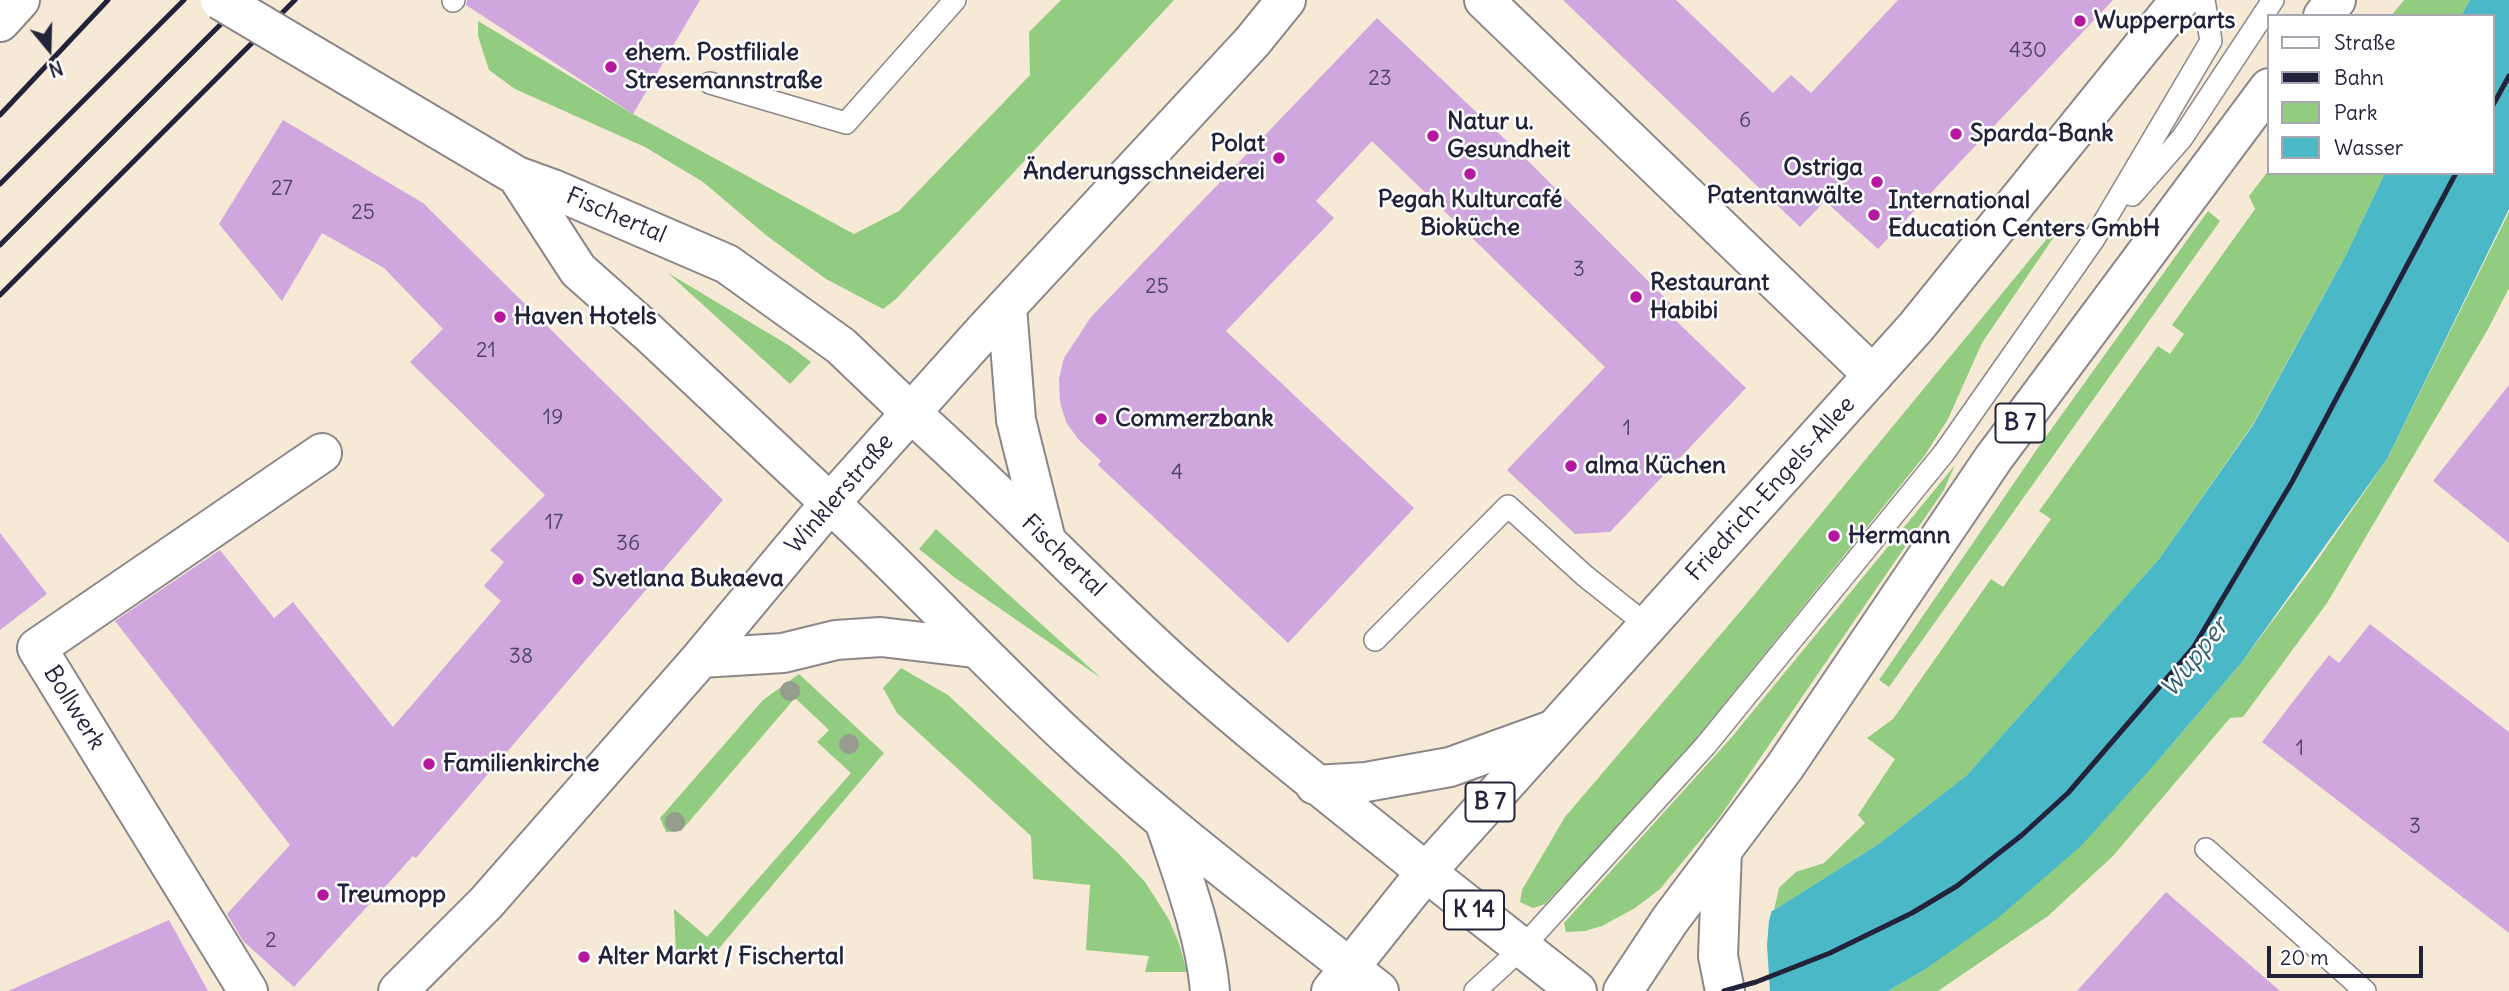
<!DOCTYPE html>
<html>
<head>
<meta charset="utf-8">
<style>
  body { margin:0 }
  #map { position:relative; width:2509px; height:991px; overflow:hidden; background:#f6ead7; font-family:Delius,sans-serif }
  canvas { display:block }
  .legend { position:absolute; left:2267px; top:14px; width:228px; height:161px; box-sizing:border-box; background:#fff; border:2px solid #a7a7b1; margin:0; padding:9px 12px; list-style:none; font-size:21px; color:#22223b }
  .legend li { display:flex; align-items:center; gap:14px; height:35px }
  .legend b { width:35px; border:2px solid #a7a7b1 }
  .north { position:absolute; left:14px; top:14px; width:70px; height:70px; -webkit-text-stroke:5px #fff; paint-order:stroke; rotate:161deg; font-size:19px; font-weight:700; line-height:28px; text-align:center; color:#22223b }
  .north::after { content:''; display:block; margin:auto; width:24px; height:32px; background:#22223b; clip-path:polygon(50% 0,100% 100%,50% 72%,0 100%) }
  .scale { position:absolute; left:2267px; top:946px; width:156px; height:32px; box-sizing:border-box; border:4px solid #22223b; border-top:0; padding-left:9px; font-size:21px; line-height:24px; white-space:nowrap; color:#22223b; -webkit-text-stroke:5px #fff; paint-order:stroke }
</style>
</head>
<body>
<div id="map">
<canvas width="2509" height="991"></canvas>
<ul class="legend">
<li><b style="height:9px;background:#fff"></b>Straße</li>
<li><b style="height:9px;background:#22223b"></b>Bahn</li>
<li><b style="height:19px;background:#91cc80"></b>Park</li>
<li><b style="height:19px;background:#4bb8c7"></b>Wasser</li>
</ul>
<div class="north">N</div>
<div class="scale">20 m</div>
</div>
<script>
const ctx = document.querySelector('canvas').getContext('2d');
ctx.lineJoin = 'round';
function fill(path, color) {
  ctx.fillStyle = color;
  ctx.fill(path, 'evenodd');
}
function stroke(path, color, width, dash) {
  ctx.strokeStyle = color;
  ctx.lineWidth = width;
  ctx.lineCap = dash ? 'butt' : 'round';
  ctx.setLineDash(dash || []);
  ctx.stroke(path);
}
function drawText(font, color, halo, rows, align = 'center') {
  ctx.font = font + ' Delius,sans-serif';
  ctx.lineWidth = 5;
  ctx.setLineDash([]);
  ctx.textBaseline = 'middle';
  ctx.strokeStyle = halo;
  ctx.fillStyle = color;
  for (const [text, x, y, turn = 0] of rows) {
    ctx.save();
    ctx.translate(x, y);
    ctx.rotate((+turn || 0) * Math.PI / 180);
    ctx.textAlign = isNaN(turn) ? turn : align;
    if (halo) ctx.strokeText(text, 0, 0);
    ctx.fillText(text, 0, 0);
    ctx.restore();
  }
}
const green = new Path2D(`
  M 1061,0 L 1174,0 L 896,299 L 883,309 L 826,279 L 767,236 L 703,182 L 645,147 L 515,89 L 489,70 L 478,36 L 478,21 L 633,114 L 854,234 L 899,211 L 1030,75 L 1029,32 Z
  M 2404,0 L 2470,0 L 2461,16 L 2391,16 Z
  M 2269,170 L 2269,173 L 2385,173 L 2346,255 L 2253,424 L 2159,559 L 1967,775 L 1880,843 L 1774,910 L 1779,888 L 1796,872 L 1824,863 L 1865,823 L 1858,815 L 1895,759 L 1867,738 L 1893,719 L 1991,579 L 2003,587 L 2051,519 L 2039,511 L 2158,346 L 2170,354 L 2184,334 L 2172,325 L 2255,209 L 2249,196 Z
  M 2208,211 L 2220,221 L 1889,687 L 1879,680 L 2040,445 Z
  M 2509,212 L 2509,288 L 2488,329 L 2327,603 L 2243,717 L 2230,718 L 2113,856 L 2048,916 L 1938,991 L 1888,991 L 1924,970 L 2162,756 L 2242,662 L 2317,561 L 2387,459 Z
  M 2066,219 L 1982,343 L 1948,419 L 1925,455 L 1671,770 L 1545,904 L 1533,908 L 1520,902 L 1522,890 L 1565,817 L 1750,600 L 2055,229 Z
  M 668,273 L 790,346 L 811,362 L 790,384 Z
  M 1955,465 L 1944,490 L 1719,818 L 1660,889 L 1635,908 L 1602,926 L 1585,931 L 1566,932 L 1564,923 L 1731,738 Z
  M 936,529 L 1101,678 L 954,577 L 919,549 Z
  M 901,668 L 948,695 L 1118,853 L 1145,882 L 1168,918 L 1179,943 L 1187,972 L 1145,972 L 1149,956 L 1086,950 L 1090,885 L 1033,879 L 1031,836 L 897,713 L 883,688 Z
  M 799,674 L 884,753 L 715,953 L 676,955 L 674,909 L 707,937 L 851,773 L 817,742 L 829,730 L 795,698 L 681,831 L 666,832 L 660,818 L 763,700 Z`);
const water = new Path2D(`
  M 2470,0 L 2509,0 L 2509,209 L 2387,459 L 2242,662 L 2162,756 L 2081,846 L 1998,918 L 1924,970 L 1888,991 L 1440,991 L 1511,988 L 1608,973 L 1692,946 L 1774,910 L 1880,843 L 1967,775 L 2159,559 L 2253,425 L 2346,255 L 2385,173 L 2493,173 L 2493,16 L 2461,16 Z`);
const pier = new Path2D(`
  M 1773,906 L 1769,921 L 1767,945 L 1770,991 L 1437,991 L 1440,988 L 1511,984 L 1608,970 L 1691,942 Z`);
const building = new Path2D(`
  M 467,0 L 700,0 L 633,114 L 466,5 Z
  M 1563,0 L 1676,0 L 1773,93 L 1791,75 L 1811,93 L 1898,0 L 2113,0 L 1878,249 L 1825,201 L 1800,227 Z
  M 1377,18 L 1530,163 L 1676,309 L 1670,315 L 1746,388 L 1610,532 L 1575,534 L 1507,470 L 1605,367 L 1372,141 L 1316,201 L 1334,218 L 1226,331 L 1414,508 L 1288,643 L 1098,465 L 1101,461 L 1078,439 L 1066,422 L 1060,402 L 1059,379 L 1064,358 L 1091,317 Z
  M 283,120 L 423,203 L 723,500 L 416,858 L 413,856 L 294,987 L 243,941 L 227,914 L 290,845 L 115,621 L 220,550 L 274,618 L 293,602 L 393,727 L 501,601 L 484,586 L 504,562 L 490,550 L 545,495 L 410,362 L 443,329 L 384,268 L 322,233 L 282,301 L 219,224 Z
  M 2509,385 L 2509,543 L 2433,481 Z
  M 0,533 L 47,594 L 0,630 Z
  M 2370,624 L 2509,732 L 2509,933 L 2262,742 L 2329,655 L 2339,663 Z
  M 2166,892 L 2280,991 L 2077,991 Z
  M 169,920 L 208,991 L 8,991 Z`);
const service = new Path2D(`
  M 453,1 L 454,0
  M 710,83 L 846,123 L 955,0
  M 2132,195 L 2182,138 L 2273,0
  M 1375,640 L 1508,506 L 1585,576 L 1648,626
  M 2206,849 L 2365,991
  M 1475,991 L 1522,948 L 1706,745 L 1944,453 L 2094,239 L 2211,41 L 2204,0`);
const minor = new Path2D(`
  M 1484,0 L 1873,375
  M 0,22 L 20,0
  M 248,991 L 37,648 L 322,453`);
const tertiary = new Path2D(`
  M 289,41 L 517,176 L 553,189 L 727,264 L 841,346 L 911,413
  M 517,176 L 578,270 L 649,333 L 830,503`);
const secondary = new Path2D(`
  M 1007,307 L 1016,420 L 1046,540
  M 911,413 C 1001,493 1083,581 1172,662 C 1254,736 1341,803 1426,872
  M 830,503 C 914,581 991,666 1076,744 C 1163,824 1257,895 1350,968
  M 701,658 L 783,653 L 836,640 L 881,637 L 974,648
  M 1315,785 L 1366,782 L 1450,767 L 1552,730
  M 1165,823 C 1183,877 1205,934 1210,991
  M 398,991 L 486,903 L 701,658 L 830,503 L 984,331 L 1252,42 L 1286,0`);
const primary = new Path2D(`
  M 2323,16 L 2336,0
  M 1722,850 L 1718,956 L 1725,991
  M 1426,872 L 1577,991
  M 1350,968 L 1379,991
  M 1331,991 L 1426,872 L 1916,327 L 2180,0
  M 1623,991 L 1670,920 L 1784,768 L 1993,459 L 2269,88`);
const rail = new Path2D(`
  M 2493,105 L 2509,76
  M 0,115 L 108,0
  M 0,184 L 184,0
  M 0,245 L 245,0
  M 0,295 L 295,0
  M 1724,991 L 1756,982 L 1830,953 L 1912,913 L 1957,886 L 2022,835 L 2068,793 L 2193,648 L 2292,482 L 2456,173`);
const tertiaryBridge = new Path2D(`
  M 220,0 L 289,41`);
const trees = [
  [790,691],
  [849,744],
  [675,822]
];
const markers = [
  [2080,21,7,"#b5179e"],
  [611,67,7,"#b5179e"],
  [1956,134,7,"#b5179e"],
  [1433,136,7,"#b5179e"],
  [1279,158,7,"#b5179e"],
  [1470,174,7,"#b5179e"],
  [1877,182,7,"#b5179e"],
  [1874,215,7,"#b5179e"],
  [1636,297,7,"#b5179e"],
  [500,317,7,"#b5179e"],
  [1101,419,7,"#b5179e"],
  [1571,466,7,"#b5179e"],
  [1834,536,7,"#b5179e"],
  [578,579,7,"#b5179e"],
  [429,764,7,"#b5179e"],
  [323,895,7,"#b5179e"],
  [584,957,7,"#b5179e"]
];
const numberNames = [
  ["430",2028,51],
  ["23",1380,79],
  ["6",1745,121],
  ["27",282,189],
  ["25",363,213],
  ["3",1579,270],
  ["25",1157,287],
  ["21",486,351],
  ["19",553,418],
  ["1",1627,429],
  ["4",1177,473],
  ["17",554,523],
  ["36",628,544],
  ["38",521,657],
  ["1",2300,749],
  ["3",2415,827],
  ["2",271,941]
];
const shields = [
  [2020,423,49],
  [1490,802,49],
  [1474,910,60]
];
const shieldNames = [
  ["B 7",2020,423],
  ["B 7",1490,802],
  ["K 14",1474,910]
];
const poiNames = [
  ["Wupperparts",2094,21],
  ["ehem. Postfiliale",625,53],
  ["Stresemannstraße",625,81],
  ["Natur u.",1447,122],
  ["Gesundheit",1447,150],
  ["Sparda-Bank",1970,134],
  ["Polat",1265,144,"right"],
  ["Änderungsschneiderei",1265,172,"right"],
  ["Ostriga",1863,168,"right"],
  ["Patentanwälte",1863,196,"right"],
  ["Pegah Kulturcafé",1470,200,"center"],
  ["Bioküche",1470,228,"center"],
  ["International",1888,201],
  ["Education Centers GmbH",1888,229],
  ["Restaurant",1650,283],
  ["Habibi",1650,311],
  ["Haven Hotels",514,317],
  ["Commerzbank",1115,419],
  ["alma Küchen",1585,466],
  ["Hermann",1848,536],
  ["Svetlana Bukaeva",592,579],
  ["Familienkirche",443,764],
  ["Treumopp",337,895],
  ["Alter Markt / Fischertal",598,957]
];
const streetNames = [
  ["Fischertal",616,216,23],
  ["Friedrich-Engels-Allee",1771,489,-48],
  ["Winklerstraße",840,494,-49],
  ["Fischertal",1063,556,44],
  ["Bollwerk",74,708,58]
];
const waterNames = [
  ["Wupper",2195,658,-52]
];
fill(green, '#91cc80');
fill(water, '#4bb8c7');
fill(pier, '#f6ead7');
fill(building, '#cfa6de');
stroke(service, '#8c8689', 24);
stroke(minor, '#8c8689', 42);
stroke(tertiary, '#8c8689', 42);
stroke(secondary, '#8c8689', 42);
stroke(primary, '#8c8689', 42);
stroke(service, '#fff', 21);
stroke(minor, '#fff', 38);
stroke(tertiary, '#fff', 38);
stroke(secondary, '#fff', 38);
stroke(primary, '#fff', 38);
stroke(rail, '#22223b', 5);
stroke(tertiaryBridge, '#8c8689', 42, []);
stroke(tertiaryBridge, '#fff', 38);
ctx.fillStyle = '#979d8e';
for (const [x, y] of trees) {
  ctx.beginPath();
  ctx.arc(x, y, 10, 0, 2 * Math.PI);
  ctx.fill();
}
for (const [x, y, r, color] of markers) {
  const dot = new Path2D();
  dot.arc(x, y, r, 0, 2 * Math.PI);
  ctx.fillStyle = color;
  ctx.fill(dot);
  stroke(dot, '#fff', 2.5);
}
drawText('21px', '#4d4364', null, numberNames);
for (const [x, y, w] of shields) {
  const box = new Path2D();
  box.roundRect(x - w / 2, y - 19.5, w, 39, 5);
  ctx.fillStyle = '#fff';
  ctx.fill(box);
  stroke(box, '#22223b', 2);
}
drawText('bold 23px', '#22223b', null, shieldNames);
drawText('bold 24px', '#22223b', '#fff', poiNames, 'left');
drawText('24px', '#22223b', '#fff', streetNames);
drawText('italic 26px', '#325e73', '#fff', waterNames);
</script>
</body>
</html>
